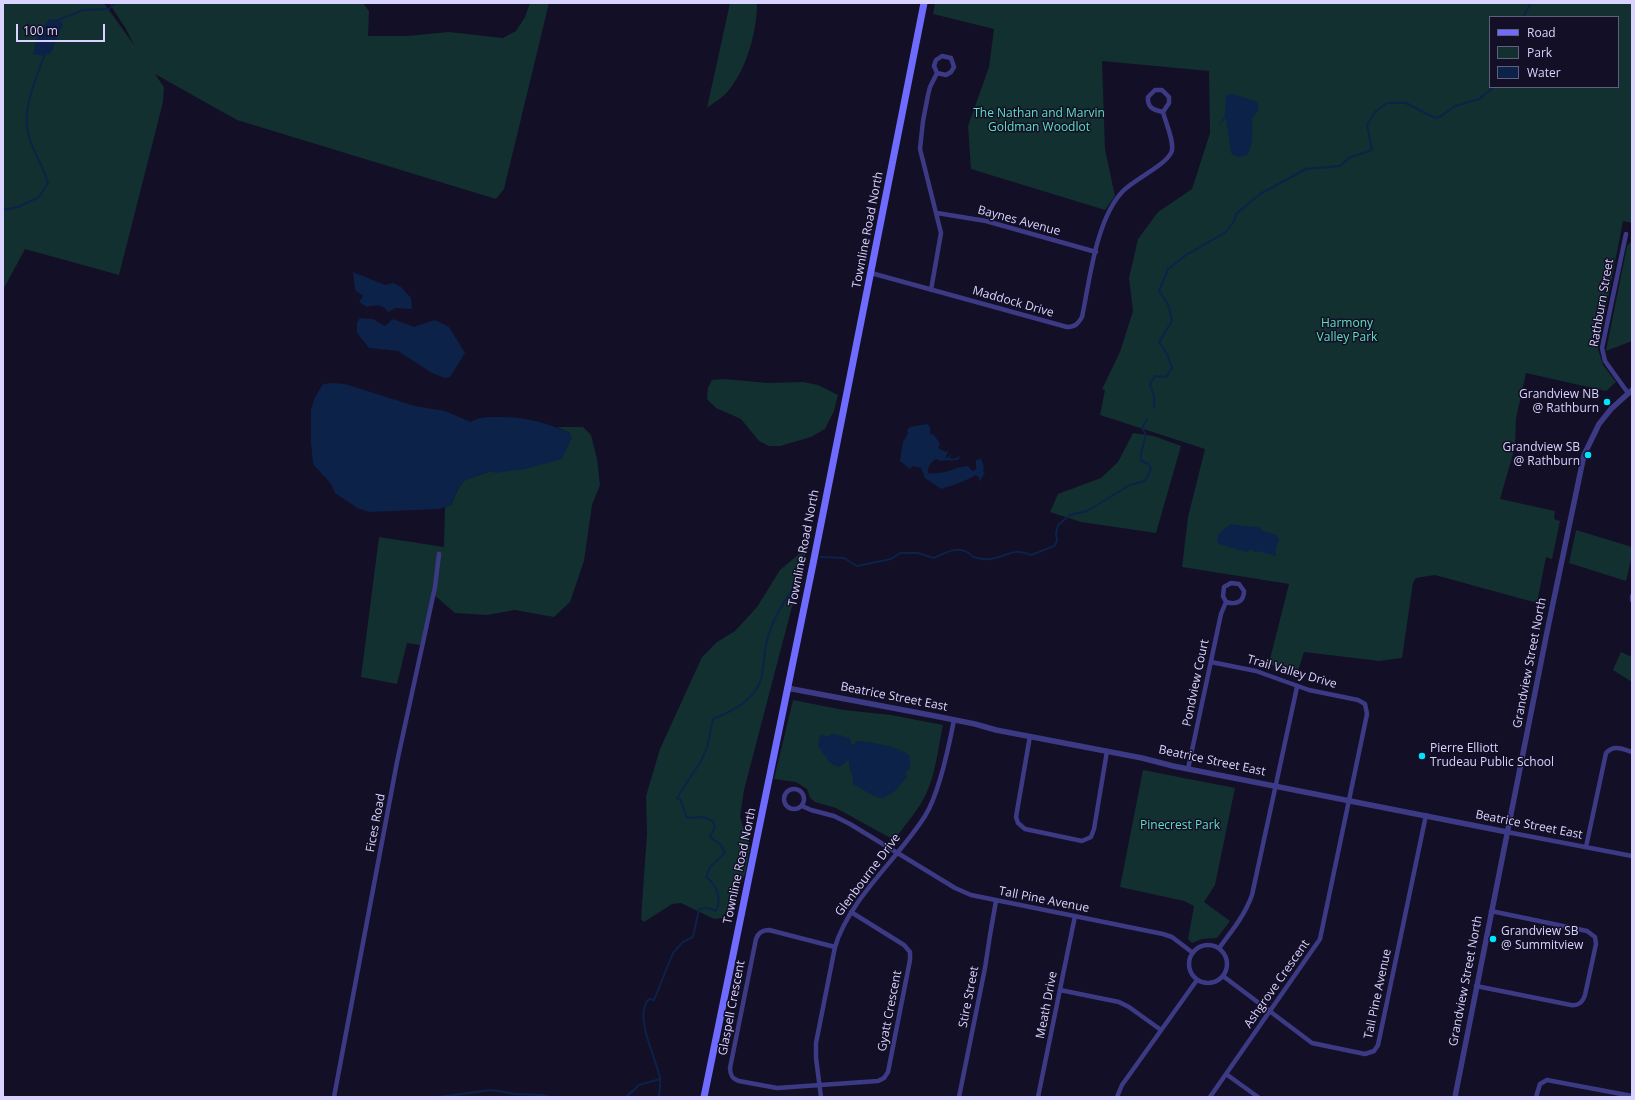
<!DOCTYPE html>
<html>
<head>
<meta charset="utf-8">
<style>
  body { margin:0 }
  #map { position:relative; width:1635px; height:1100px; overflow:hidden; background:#130f26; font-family:"Open Sans",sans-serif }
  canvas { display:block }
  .frame { position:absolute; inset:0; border:4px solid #d9d4ff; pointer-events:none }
  .legend { position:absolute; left:1489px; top:16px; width:130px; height:72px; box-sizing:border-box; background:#130f26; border:1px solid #625e7d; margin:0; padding:5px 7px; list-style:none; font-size:12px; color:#d9d4ff }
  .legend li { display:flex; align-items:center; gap:8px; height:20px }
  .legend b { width:20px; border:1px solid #625e7d }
  .scale { position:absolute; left:16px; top:24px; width:89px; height:18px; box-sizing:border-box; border:2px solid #d9d4ff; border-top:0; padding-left:5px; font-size:12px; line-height:14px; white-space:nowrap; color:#d9d4ff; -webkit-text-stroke:3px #130f26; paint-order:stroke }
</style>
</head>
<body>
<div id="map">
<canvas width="1635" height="1100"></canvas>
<div class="frame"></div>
<ul class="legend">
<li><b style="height:5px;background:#6f6bff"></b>Road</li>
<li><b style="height:11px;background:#12302f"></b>Park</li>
<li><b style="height:11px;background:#0c2248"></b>Water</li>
</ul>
<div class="scale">100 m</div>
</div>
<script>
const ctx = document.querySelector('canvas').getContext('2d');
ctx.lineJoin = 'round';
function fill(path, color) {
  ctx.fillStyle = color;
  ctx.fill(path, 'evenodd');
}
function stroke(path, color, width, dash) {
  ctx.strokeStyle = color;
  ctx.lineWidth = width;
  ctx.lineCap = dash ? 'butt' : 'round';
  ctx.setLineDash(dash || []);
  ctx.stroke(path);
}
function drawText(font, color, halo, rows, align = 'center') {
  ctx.font = font + ' "Open Sans",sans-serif';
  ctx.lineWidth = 3;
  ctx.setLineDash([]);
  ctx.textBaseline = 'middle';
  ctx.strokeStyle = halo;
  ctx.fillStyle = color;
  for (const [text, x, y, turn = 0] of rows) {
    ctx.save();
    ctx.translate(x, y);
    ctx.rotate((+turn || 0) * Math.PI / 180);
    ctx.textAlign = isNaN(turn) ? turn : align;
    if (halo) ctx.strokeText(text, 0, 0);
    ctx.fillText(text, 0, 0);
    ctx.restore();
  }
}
const green = new Path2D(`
  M 3,3 L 104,3 L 134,45 L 126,29 L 109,3 L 363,3 L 369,11 L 368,36 L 407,36 L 449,32 L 503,38 L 516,31 L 525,17 L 530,3 L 549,3 L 504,189 L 496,199 L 237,120 L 155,74 L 164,87 L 163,102 L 119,275 L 25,249 L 3,290 Z
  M 730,3 L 757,3 C 757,31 747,68 729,90 C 724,97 714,102 707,108 Z
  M 935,3 L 1632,3 L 1632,223 L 1623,221 L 1598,349 L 1603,365 L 1616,382 L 1606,391 L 1526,373 L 1516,418 L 1515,447 L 1500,499 L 1555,511 L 1554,519 L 1560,521 L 1552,559 L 1546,557 L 1537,603 L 1435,575 L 1416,578 L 1413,583 L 1402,658 L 1379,661 L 1304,652 L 1297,674 L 1280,667 L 1278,669 L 1269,663 L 1289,584 L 1182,567 L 1188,517 L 1205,449 L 1100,415 L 1105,390 L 1102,389 L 1120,352 L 1133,311 L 1129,278 L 1138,239 L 1158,212 L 1192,189 L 1210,133 L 1209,71 L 1102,61 L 1105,149 L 1115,196 L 1105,210 L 971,169 L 968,126 L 989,67 L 994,29 L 933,14 ZM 1490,17 L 1618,17 L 1618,87 L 1490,87 Z
  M 1632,240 L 1632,341 L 1606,351 L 1627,246 Z
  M 724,379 L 768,383 L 803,382 L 818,385 L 838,395 L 834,411 L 825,429 L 811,437 L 780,446 L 769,446 L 759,441 L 741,419 L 716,408 L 707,399 L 708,388 L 712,380 Z
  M 557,427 L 583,427 L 591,435 L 597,459 L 600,485 L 592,505 L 584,561 L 570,602 L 554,617 L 515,610 L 487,615 L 455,613 L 433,594 L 420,645 L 407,643 L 397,684 L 361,677 L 379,537 L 444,547 L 445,507 L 451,505 L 459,487 L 465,480 L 491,471 L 570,433 Z
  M 1133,433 L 1154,436 L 1181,446 L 1156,533 L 1081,522 L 1050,512 L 1058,494 L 1101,478 L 1118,462 Z
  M 1576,530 L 1632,547 L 1632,556 L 1626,581 L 1569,563 Z
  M 805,552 L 805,557 L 744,790 L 740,817 L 750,847 L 745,874 L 734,898 L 722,918 L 714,919 L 681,903 L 672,904 L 644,922 L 641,919 L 647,833 L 646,796 L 660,749 L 702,657 L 717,642 L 735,631 L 757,607 L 780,570 L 799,554 Z
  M 1621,652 L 1632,657 L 1632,682 L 1613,670 Z
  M 793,700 L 844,710 L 891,715 L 943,725 C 938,748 936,773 926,794 C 918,811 905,825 894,840 L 836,808 L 815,802 L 810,798 L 807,789 L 796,782 L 774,779 Z
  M 1143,770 L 1235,788 L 1215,885 L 1204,902 L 1230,921 L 1217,938 L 1202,939 L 1192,943 L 1188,939 L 1194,906 L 1184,901 L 1120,887 Z`);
const water = new Path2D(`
  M 49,19 L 58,20 L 63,24 L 51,53 L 44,56 L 33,54 L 37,37 Z
  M 1232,94 L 1256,101 C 1261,109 1258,112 1252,118 C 1252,131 1254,144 1247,155 L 1238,157 L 1231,153 L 1226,118 L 1219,125 L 1225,115 L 1226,95 Z
  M 353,272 L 385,285 L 393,283 L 401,287 L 411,298 L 412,309 L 396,308 L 388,312 C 383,304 376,305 367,307 L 359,302 L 363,296 L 355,290 Z
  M 360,318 L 373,319 L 385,326 L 393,319 L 414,327 L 435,320 L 449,327 L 465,353 L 450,377 L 445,378 L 432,373 L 398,351 L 369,348 L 357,333 L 357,322 Z
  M 334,383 L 345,384 L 415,406 L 445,411 L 471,422 C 479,417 486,417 495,417 C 523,416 545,422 570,433 L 572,437 L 562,459 L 525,469 L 495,473 L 491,471 L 465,480 L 459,487 L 451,505 L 439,509 L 369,512 L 357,508 L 335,493 L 331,484 L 313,464 L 311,443 L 311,410 L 315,397 L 323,384 Z
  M 927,424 L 930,427 L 930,434 L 934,435 L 940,444 L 938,448 L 946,452 L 949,449 L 945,459 L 947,458 L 953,452 L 949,458 L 954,459 L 960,456 L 959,459 C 953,462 947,459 941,461 L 936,459 C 930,463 928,466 928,473 C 941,476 954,467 968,466 L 971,470 L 974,471 L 976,469 L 976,460 L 981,459 L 984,467 L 983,471 L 985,473 L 980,481 L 978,480 L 980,478 L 975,475 C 972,479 948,487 941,489 L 925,478 L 921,468 L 913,466 L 910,469 L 900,461 L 903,442 L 908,433 L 907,430 L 910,427 Z
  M 1231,524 L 1252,527 L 1258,526 L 1263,531 L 1276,535 L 1279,540 L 1276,549 L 1276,556 L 1258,551 L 1256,553 L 1251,550 L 1246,552 L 1219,544 L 1217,541 L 1218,534 Z
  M 833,734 L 844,736 L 845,738 L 848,737 L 851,740 L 851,744 L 854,745 L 856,741 C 872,742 898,746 910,756 L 910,769 L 906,772 L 907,777 L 894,792 L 882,799 L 870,794 L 853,784 C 855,777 848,769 849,761 L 848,760 L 843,765 L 838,767 L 830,763 L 818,746 L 820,735 L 828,736 Z`);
const stream = new Path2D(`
  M 1523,17 L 1531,3
  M 58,20 L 83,10 L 109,9 L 115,3
  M 3,210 L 18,207 L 39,197 L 48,183 C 44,168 35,155 30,140 C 20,112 35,82 44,56
  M 1154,408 L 1154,395 L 1150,384 L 1155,376 L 1166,377 L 1172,368 L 1167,354 L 1159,342 L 1172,321 L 1168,304 L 1159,291 L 1168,269 L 1186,255 L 1226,232 L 1234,221 L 1236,214 L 1260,194 L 1306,169 L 1340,166 L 1349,158 L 1372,150 L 1367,125 L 1375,112 L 1387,103 L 1406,103 L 1435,118 L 1441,116 L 1455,106 L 1479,99 L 1494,87
  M 821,557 L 844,558 L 857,566 L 891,559 L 900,553 L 918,553 L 934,558 C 948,551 962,544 973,557 C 979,558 985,560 990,559 C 1006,557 1014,547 1031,555 L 1054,546 L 1057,541 L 1056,533 L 1058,525 L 1070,515 L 1087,511 L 1130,485 L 1145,481 L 1151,469 L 1149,464 L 1141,461 L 1141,453 L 1146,435 L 1142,428 L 1147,419
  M 439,1097 L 491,1090 L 516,1094 L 542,1095 L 550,1097
  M 626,1097 L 639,1085 L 660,1079
  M 659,1097 C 659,1091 661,1084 660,1078 C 656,1058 633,1015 649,999 L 654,1000 L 673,953 L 683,942 L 693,937 L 699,909 L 708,908 L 716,911 C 722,898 717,885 706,877 L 710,867 L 725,853 L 721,845 L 710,837 L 715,827 L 713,821 L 703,817 L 687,818 L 680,799 L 677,798 L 701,761 L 707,748 L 713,719 C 731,712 753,701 760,682 C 765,668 763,651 768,637 C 774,615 787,596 801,579`);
const minor = new Path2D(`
  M 1155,90 L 1162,90 L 1169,97 L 1169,103 L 1163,112 C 1154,110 1147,108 1148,97 Z
  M 937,213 L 986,221 L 1096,252
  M 1626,234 L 1602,348 L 1605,361 L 1628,393
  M 871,273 L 1067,327 C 1075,327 1078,324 1082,317 C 1090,279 1096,219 1123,191 C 1136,178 1163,167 1171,153 C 1176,145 1165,121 1163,112
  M 931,290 L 941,233 L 920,149 L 923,121 L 928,95 L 930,87 L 937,73 L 946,75 L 951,72 L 954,67 L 951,58 L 942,56 L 936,60 L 934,66 L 937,73
  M 1632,596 L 1632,600
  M 1030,736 L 1016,817 L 1018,823 L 1025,829 L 1082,841 L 1091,837 L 1094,829 L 1107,751
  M 1188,769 L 1221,614 L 1226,602 C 1236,605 1244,602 1244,591 L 1239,584 L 1231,583 L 1224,587 L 1223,596 L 1226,602
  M784 799a10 10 0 1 1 20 0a10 10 0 1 1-20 0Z
  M 802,806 L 811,810 L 834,816 L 850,824 L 955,888 L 971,895 L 1163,934 L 1172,937 L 1193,953
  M 1507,832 L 1632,856
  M 1586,847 L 1606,753 C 1614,744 1623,749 1632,752
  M1189 964a19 19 0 1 1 38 0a19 19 0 1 1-38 0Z
  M 835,947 L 769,930 C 762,930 758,933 756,939 L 730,1068 C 730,1075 732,1079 739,1081 L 777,1088 L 878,1081 L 884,1078 L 888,1072 L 910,960 L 910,952 L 904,945 L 851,912
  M 1219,948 C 1232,931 1245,915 1252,895 L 1297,687
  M 1223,976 L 1312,1043 L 1365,1054 L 1374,1051 L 1378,1045 L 1426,815
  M 1476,986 L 1571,1005 C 1578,1006 1583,1002 1585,995 L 1596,944 L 1595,937 L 1587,931 L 1491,911
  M 1060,990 L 1119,1002 L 1129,1007 L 1161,1030
  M 1226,1074 L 1258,1097
  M 334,1097 L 397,762 L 435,587 L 439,554
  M 821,1097 L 816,1058 L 816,1043 L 835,947 C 849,899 898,859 925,816 C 939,794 949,746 954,720
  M 959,1097 L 985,968 L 990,935 L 996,901
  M 1038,1097 L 1075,916
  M 1117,1097 L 1122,1085 L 1197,980
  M 1210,1097 L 1320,939 L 1367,714 L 1365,704 L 1358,700 L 1309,690 L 1256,671 L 1211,662
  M 1536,1097 L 1540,1084 L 1547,1080 L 1632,1096`);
const tertiary = new Path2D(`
  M 787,688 L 930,715 L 975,724 L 996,730 L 1142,758 L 1173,766 L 1507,832
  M 1455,1097 L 1547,632 L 1584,455 L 1599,424 L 1611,409 L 1632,390`);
const secondary = new Path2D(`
  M 704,1097 L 813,564 L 924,3`);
const markers = [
  [1607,402,4,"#00e5ff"],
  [1588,455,4,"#00e5ff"],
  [1422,756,4,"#00e5ff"],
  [1493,939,4,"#00e5ff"]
];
const parkNames = [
  ["The Nathan and Marvin",1039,114],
  ["Goldman Woodlot",1039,128],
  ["Harmony",1347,324],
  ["Valley Park",1347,338],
  ["Pinecrest Park",1180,826]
];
const streetNames = [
  ["Baynes Avenue",1019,221,15],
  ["Townline Road North",868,230,-79],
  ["Maddock Drive",1013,302,16],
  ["Rathburn Street",1602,303,-80],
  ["Townline Road North",804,548,-79],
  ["Grandview Street North",1530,663,-79],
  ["Trail Valley Drive",1292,672,16],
  ["Pondview Court",1196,683,-78],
  ["Beatrice Street East",894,697,11],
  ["Beatrice Street East",1212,761,12],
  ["Fices Road",376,823,-79],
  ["Beatrice Street East",1529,825,11],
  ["Townline Road North",740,866,-78],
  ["Glenbourne Drive",868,875,-53],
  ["Tall Pine Avenue",1044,900,11],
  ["Grandview Street North",1466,981,-79],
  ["Ashgrove Crescent",1277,984,-55],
  ["Tall Pine Avenue",1378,994,-78],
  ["Stire Street",969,997,-79],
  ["Meath Drive",1047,1005,-79],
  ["Glaspell Crescent",732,1008,-79],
  ["Gyatt Crescent",890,1011,-79]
];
const poiNames = [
  ["Grandview NB",1599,395],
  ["@ Rathburn",1599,409],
  ["Grandview SB",1580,448],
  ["@ Rathburn",1580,462],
  ["Pierre Elliott",1430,749,"left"],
  ["Trudeau Public School",1430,763,"left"],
  ["Grandview SB",1501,932,"left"],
  ["@ Summitview",1501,946,"left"]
];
fill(green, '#12302f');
fill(water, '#0c2248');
stroke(stream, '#0c2248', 2);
stroke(minor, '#3d3a85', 4.5);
stroke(tertiary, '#3d3a85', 5.5);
stroke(secondary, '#6f6bff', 7);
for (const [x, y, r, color] of markers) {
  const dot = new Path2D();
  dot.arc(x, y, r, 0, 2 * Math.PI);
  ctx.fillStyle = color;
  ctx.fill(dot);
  stroke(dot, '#130f26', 1.5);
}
drawText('12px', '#5fe0c0', '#130f26', parkNames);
drawText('12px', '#d9d4ff', '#130f26', streetNames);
drawText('12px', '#d9d4ff', '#130f26', poiNames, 'right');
</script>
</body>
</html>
